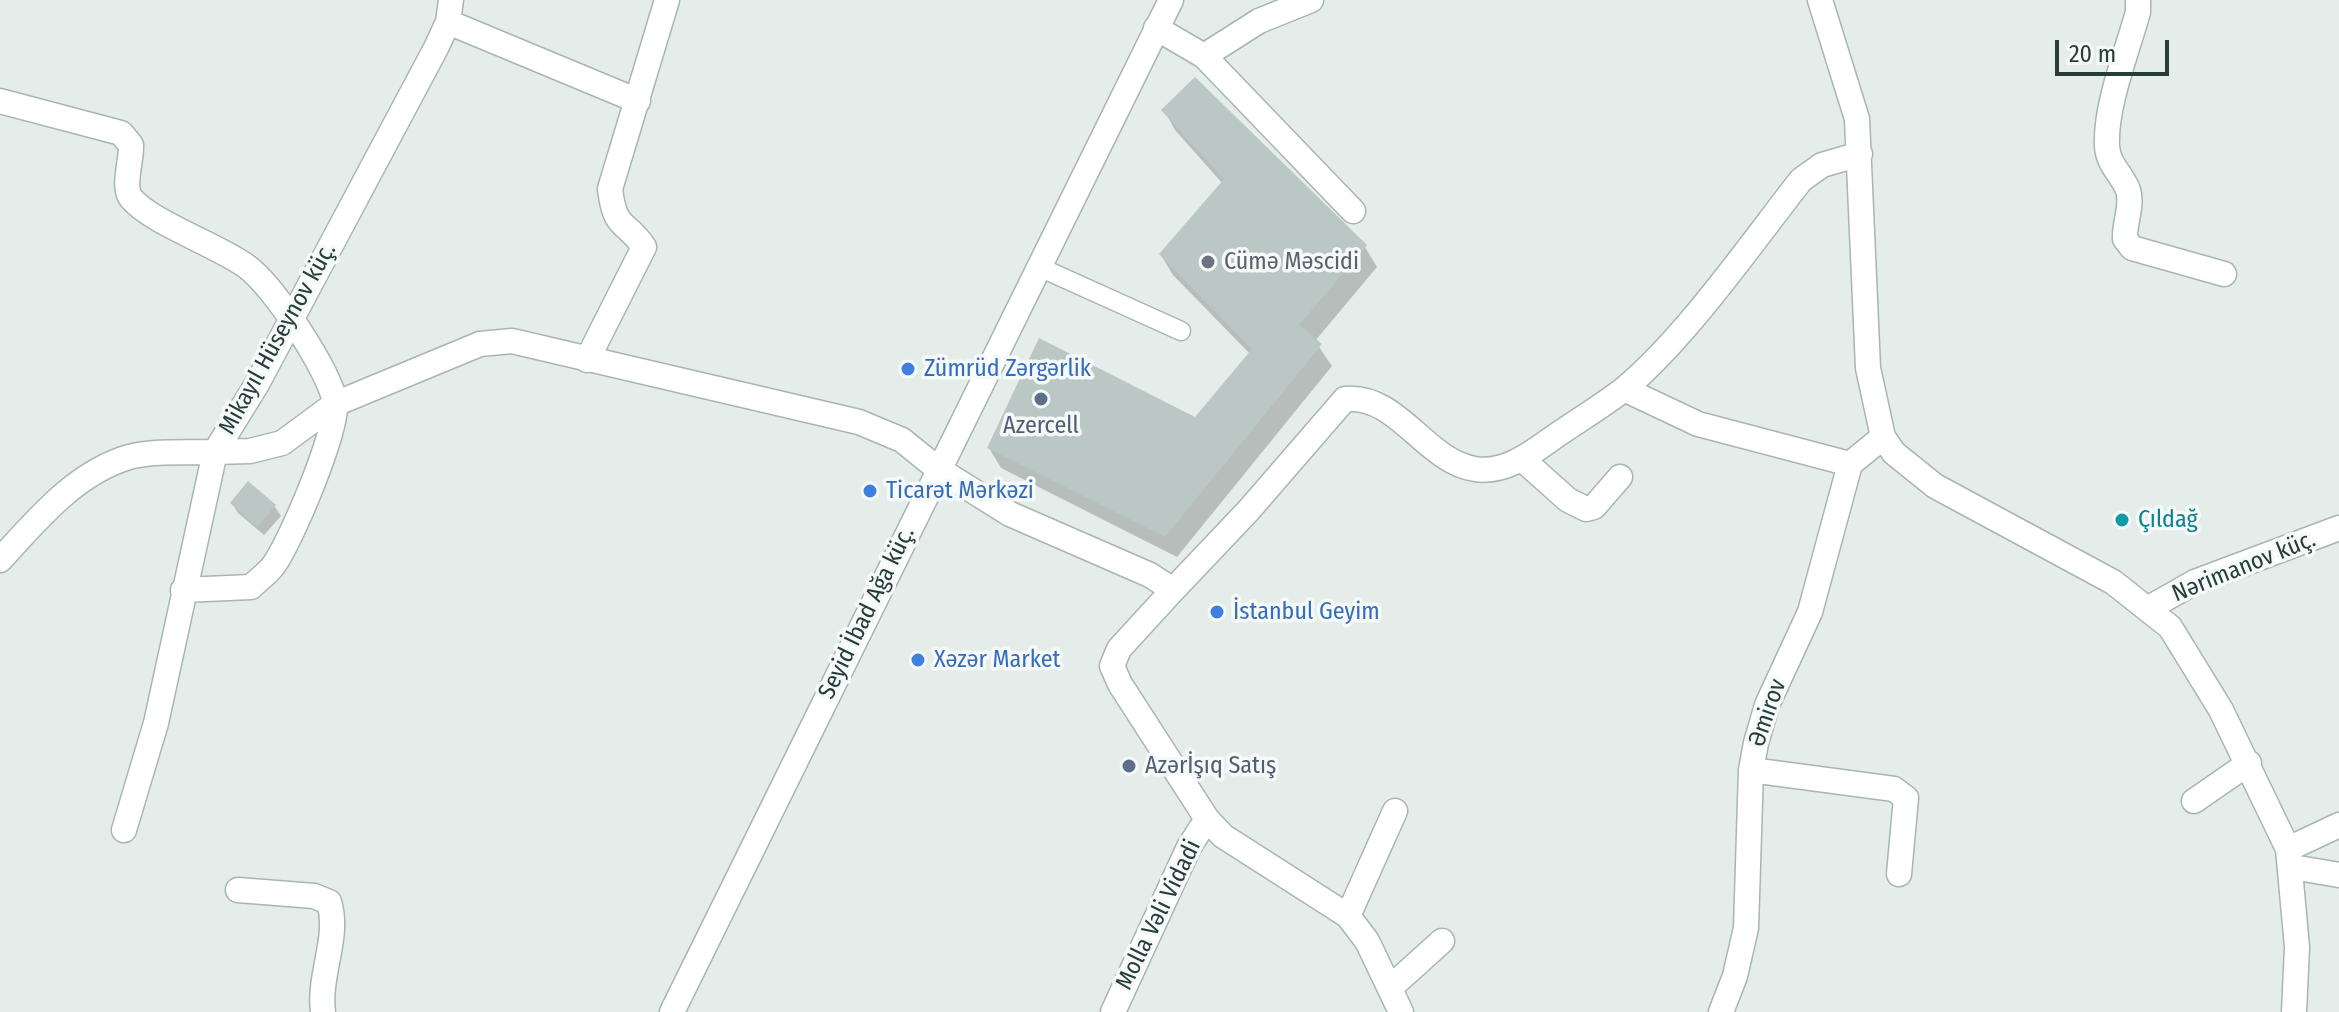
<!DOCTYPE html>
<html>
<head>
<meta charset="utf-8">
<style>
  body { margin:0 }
  #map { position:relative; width:2339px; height:1012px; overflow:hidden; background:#e5edea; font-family:"Fira Sans Condensed",sans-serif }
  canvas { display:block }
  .scale { position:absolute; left:2055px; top:40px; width:114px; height:36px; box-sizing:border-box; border:4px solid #263d3a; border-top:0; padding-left:10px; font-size:24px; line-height:28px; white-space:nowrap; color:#263d3a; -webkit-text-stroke:6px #f5f9f8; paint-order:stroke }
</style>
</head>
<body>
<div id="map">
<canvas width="2339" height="1012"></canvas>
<div class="scale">20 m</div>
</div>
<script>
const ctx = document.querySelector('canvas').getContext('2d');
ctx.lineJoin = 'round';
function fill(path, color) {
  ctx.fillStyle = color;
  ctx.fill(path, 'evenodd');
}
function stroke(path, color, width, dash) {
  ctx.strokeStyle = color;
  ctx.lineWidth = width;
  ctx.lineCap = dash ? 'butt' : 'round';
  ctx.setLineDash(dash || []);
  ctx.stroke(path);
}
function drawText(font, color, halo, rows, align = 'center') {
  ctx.font = font + ' "Fira Sans Condensed",sans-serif';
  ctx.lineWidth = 7;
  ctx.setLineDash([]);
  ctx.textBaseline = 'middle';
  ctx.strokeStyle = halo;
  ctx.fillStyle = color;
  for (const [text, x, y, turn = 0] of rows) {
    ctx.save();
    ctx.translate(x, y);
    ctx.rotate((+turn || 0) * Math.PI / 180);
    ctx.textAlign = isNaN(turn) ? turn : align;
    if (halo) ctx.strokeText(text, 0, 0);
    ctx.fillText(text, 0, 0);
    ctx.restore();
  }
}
const shadow = new Path2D(`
  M 1164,110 L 1365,247 L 1377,267 L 1315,341 L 1332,366 L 1177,557 L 1001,468 L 989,448 L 1195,420 L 1250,354 L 1173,275 L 1161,255 L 1223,184 L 1175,130 Z
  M 249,484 L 275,507 L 281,516 L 264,535 L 238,513 L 232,503 Z`);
const building = new Path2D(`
  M 1195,77 L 1367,245 L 1299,325 L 1322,344 L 1165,537 L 987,448 L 1039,338 L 1195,417 L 1252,349 L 1159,254 L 1224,179 L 1161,110 Z
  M 248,481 L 276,505 L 257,527 L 230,503 Z`);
const service = new Path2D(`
  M 1037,266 L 1181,331`);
const minor = new Path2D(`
  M 1820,0 L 1857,119 L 1868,368 L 1883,437 L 1894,453 L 1935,486 L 2113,582 L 2170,627 L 2221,710 L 2288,849 L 2297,947 L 2294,1012
  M 2138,0 L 2138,12 C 2127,52 2105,106 2107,146 C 2108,165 2122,174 2128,190 C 2133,206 2124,223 2125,239 L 2132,248 L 2224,274
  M 448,22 L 638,101
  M 1156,28 L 1204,56 L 1259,21 L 1311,0
  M 1204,56 L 1353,211
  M 0,101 L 121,133 L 131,145 C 132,159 122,187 131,198 C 150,222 217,245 246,266 C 273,285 329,370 335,402 C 339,428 290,544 273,566 C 268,573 258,580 251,587 L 183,590
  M 587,360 L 644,247 C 626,220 615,231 610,189 L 667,0
  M 1624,389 L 1698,424 L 1850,464
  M 1522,459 L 1568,500 L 1586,509 L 1594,507 L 1620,477
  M 0,560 C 37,520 75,473 129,457 C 155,450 189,453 215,452 L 257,384 L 436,48 L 448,22 L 451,0
  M 1173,590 L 1248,511 L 1345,399 C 1398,394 1425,461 1475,469 C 1506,474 1533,452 1557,435 C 1579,420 1602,406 1623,390 C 1685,339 1750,245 1801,180 L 1822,165 L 1860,154
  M 2149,608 L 2195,582 L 2339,528
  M 1751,770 L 1894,789 L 1906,798 L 1899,874
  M 2194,801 L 2249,763
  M 124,830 L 156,723 L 215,452 L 250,451 L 282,443 L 335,404 L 480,344 L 512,341 L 859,422 L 902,440 L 938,469 L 1010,514 L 1150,575 L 1173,590 L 1119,649 L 1112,666 L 1120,684 L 1207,819 L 1223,836 L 1348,916 L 1367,941 L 1401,1012
  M 2288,849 L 2339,825
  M 2292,867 L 2339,875
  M 238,890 L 314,896 L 329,902 C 340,937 318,975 323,1012
  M 1348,916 L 1395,811
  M 1390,988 L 1442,941
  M 1113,1012 L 1189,847 L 1207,819
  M 1721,1012 L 1735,976 L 1746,928 L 1751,770 L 1756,743 L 1767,705 L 1810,612 L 1850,464 L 1883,437`);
const tertiary = new Path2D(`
  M 672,1012 L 1171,0`);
const markers = [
  [1208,262,8,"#6b7280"],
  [908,369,8,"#3f7fe0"],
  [1041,399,8,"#5c6f8a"],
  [870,491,8,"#3f7fe0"],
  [2122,520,8,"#0f9aa8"],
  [1217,612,8,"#3f7fe0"],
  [918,660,8,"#3f7fe0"],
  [1129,766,8,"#5c6f8a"]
];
const worshipNames = [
  ["Cümə Məscidi",1224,262]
];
const streetNames = [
  ["Mikayıl Hüseynov küç.",278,339,-61],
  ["Nərimanov küç.",2244,567,-22],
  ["Seyid İbad Ağa küç.",867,613,-64],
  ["Əmirov",1768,713,-71],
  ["Molla Vəli Vidadi",1159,915,-64]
];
const shopNames = [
  ["Zümrüd Zərgərlik",924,369],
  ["Ticarət Mərkəzi",886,491],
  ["İstanbul Geyim",1233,612],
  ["Xəzər Market",934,660]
];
const serviceNames = [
  ["Azercell",1041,426],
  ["Azərİşıq Satış",1145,766,"left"]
];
const cultureNames = [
  ["Çıldağ",2138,520]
];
fill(shadow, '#0003');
fill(building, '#bac7c4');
stroke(service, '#a8b5b2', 21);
stroke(minor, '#a8b5b2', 27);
stroke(tertiary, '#a8b5b2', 27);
stroke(service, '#fff', 18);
stroke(minor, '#fff', 24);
stroke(tertiary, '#fff', 24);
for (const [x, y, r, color] of markers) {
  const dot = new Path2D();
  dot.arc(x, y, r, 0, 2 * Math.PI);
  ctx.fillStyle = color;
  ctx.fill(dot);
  stroke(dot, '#f5f9f8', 3);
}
drawText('24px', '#5b616d', '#f5f9f8', worshipNames, 'left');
drawText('24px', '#263d3a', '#f5f9f8', streetNames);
drawText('24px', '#366cbe', '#f5f9f8', shopNames, 'left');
drawText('24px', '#4e5e75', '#f5f9f8', serviceNames);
drawText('24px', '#0d838f', '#f5f9f8', cultureNames, 'left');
</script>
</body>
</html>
